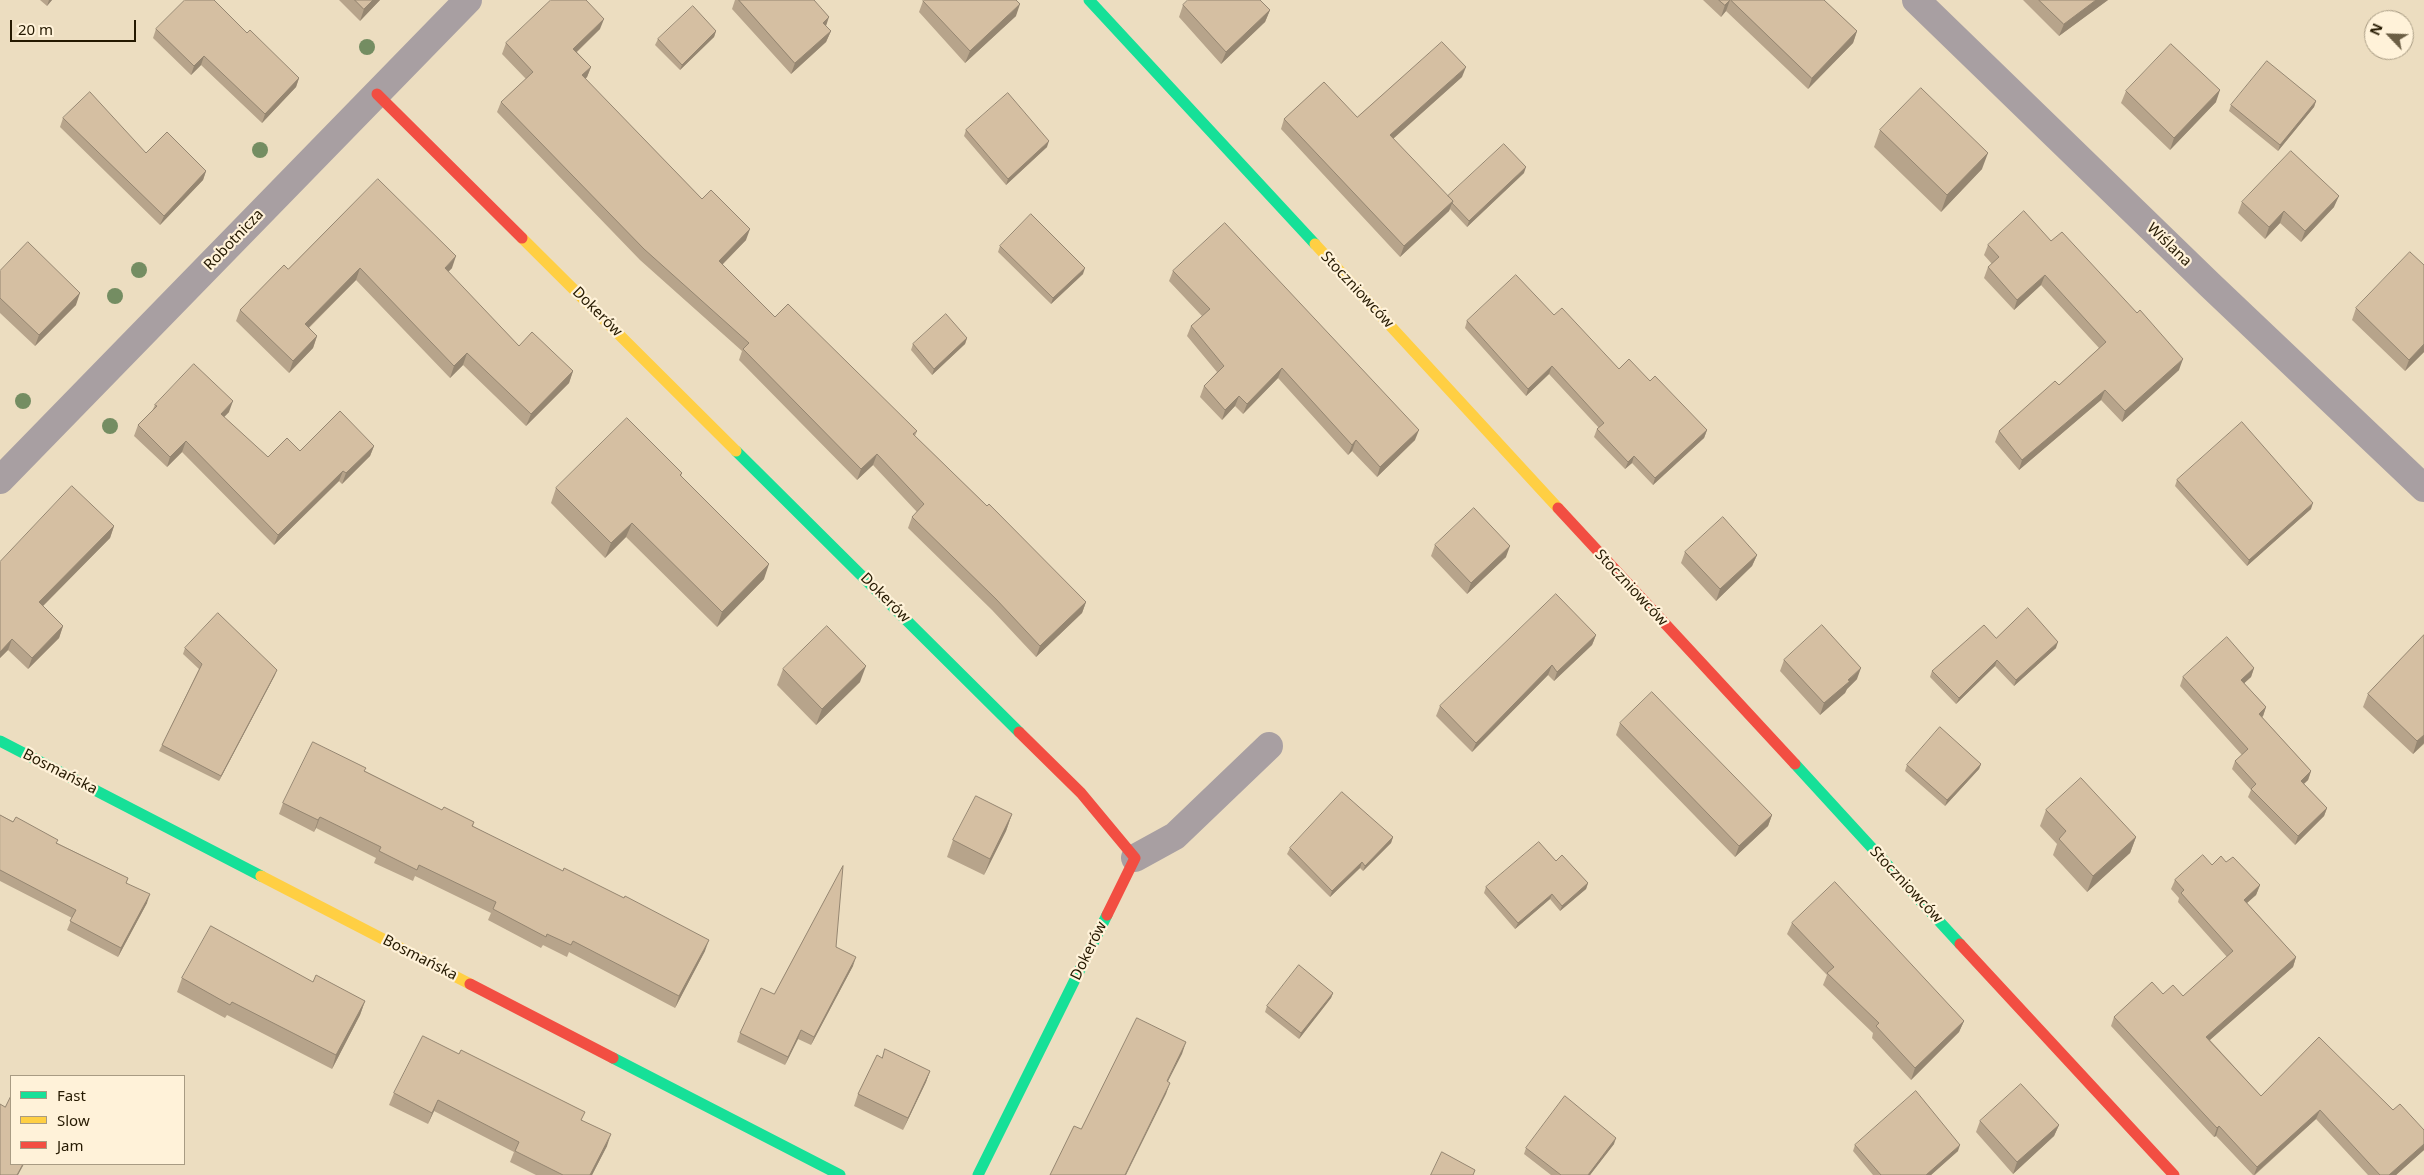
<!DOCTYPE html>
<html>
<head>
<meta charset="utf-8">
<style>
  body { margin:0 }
  #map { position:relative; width:2424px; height:1175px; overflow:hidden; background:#ecddc0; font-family:"Noto Sans",sans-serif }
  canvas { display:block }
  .legend { position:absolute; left:10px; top:1075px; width:175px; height:90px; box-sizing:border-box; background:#fff2d9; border:1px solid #a89b83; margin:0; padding:6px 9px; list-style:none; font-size:15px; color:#251901 }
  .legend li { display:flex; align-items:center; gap:10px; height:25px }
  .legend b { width:25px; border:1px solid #a89b83 }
  .north { position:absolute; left:2364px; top:10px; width:50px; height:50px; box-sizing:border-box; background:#fff2d9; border:1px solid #a89b83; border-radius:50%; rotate:294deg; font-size:14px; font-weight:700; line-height:20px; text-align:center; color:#251901 }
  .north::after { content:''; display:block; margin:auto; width:18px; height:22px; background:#6b5e44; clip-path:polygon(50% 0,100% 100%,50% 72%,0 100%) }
  .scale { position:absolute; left:10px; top:20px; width:126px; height:22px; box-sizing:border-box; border:2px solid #251901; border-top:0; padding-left:6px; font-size:15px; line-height:18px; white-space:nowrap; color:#251901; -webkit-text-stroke:4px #fff2d9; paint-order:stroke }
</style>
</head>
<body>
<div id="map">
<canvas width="2424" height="1175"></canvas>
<ul class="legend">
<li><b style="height:6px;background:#16e098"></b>Fast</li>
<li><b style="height:6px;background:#ffcf43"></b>Slow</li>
<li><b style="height:6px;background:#f24e42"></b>Jam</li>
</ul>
<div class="north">N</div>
<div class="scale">20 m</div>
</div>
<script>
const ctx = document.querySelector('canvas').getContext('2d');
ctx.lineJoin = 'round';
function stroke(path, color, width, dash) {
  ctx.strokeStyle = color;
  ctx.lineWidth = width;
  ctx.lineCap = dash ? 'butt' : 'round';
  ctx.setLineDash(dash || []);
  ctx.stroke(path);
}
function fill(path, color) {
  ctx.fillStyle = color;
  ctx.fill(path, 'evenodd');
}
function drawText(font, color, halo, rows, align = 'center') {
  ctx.font = font + ' "Noto Sans",sans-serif';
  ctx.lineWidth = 4.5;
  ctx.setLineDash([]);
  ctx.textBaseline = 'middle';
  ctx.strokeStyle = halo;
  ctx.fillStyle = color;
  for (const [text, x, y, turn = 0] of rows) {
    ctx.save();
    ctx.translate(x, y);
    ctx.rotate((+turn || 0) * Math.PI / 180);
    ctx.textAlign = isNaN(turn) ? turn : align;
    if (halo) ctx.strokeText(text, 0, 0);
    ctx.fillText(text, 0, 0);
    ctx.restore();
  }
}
const street = new Path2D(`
  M 1916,0 L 2209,284 L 2424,488
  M 0,480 L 468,0
  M 1135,858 L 1175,836 L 1269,746`);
const fast = new Path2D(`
  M 1089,0 L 1315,244
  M 736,451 L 1019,732
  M 0,741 L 261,876
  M 1795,764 L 1960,944
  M 613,1058 L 840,1175
  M 978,1175 L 1107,915`);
const slow = new Path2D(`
  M 522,238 L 736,451
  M 1315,244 L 1558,508
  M 261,876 L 470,984`);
const jam = new Path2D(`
  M 377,94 L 522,238
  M 1558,508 L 1795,764
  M 1019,732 L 1081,793 L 1135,858 L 1107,915
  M 1960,944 L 2174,1175
  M 470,984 L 613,1058`);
const trees = [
  [367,47],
  [260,150],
  [139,270],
  [115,296],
  [23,401],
  [110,426]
];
const wall = new Path2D(`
  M 40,0 L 52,0 L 47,6 Z
  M 339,0 L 380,0 L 360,21 Z
  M 735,0 L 814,0 L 826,26 L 831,31 L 826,42 L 791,74 L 732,9 Z
  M 1703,0 L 1824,0 L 1857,31 L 1853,43 L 1808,89 L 1726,11 L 1721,17 Z
  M 2023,0 L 2108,0 L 2059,36 Z
  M 923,1 L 1016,16 L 965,63 L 919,12 Z
  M 1183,5 L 1270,10 L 1265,22 L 1221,64 L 1179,17 Z
  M 156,29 L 247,33 L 299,78 L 296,87 L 262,123 L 201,65 L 191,75 L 153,38 Z
  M 600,29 L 577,52 L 591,67 L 587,77 L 585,79 L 702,199 L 746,240 L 722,265 L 775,317 L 917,431 L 915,436 L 1086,602 L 1082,613 L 1036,657 L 992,610 L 908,528 L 912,517 L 917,512 L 873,465 L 857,480 L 739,360 L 742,351 L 640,260 L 497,112 L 501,102 L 526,79 L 502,54 L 506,43 Z
  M 716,31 L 714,37 L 680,70 L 655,45 L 658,39 Z
  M 1462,77 L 1393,139 L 1448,196 L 1524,173 L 1467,227 L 1450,209 L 1449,211 L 1400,257 L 1281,129 L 1284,119 L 1357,117 Z
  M 2126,91 L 2216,102 L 2170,150 L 2121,103 Z
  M 2316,101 L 2314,107 L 2278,151 L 2229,111 L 2231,105 Z
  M 63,118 L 146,153 L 206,171 L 203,180 L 160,225 L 60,127 Z
  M 966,130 L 1047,147 L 1006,185 L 964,136 Z
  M 1880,130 L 1982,169 L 1941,212 L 1874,147 Z
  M 2242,202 L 2334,207 L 2301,242 L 2280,223 L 2265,239 L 2238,213 Z
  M 2051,241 L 2179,370 L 2122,422 L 2101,400 L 2019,470 L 1995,442 L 1999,431 L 2059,385 L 2099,348 L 2041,285 L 2014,310 L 1984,278 L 1988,267 L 1992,264 L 1984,255 L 1988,245 Z
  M 1000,246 L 1083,274 L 1051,304 L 998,252 Z
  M 452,268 L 448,272 L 519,346 L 573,371 L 569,383 L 526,426 L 463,365 L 450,378 L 356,280 L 309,328 L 317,336 L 313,348 L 289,373 L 236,321 L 240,310 L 288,269 Z
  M 0,271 L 76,305 L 35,346 L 0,313 Z
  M 1173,271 L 1415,440 L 1377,477 L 1352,451 L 1348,455 L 1278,378 L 1243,414 L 1235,406 L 1222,420 L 1200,397 L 1204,386 L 1217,372 L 1187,336 L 1191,326 L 1202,316 L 1169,281 Z
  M 2356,308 L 2424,352 L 2405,371 L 2352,320 Z
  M 1554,315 L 1619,369 L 1650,381 L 1707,430 L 1704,438 L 1653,485 L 1632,463 L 1625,469 L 1594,437 L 1597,429 L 1599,428 L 1549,374 L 1526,396 L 1465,328 L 1467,321 Z
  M 967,338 L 965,344 L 932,375 L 911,350 L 913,344 Z
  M 155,405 L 229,412 L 224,417 L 268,457 L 300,451 L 374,446 L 370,456 L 342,484 L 339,481 L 274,545 L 182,452 L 167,467 L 134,436 L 138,425 L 152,411 Z
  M 682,473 L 681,476 L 764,579 L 717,627 L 626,537 L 605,558 L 551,503 L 556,488 Z
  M 2177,480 L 2311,509 L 2247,566 L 2175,486 Z
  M 114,526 L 110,538 L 43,606 L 63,626 L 59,638 L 28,669 L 8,650 L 0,658 L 0,562 Z
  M 1435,545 L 1506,557 L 1467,594 L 1431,556 Z
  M 1685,552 L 1757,555 L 1752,566 L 1716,601 L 1681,563 Z
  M 1596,635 L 1592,645 L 1554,681 L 1548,675 L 1472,752 L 1436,716 L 1440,706 Z
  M 2424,635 L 2424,744 L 2413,754 L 2363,707 L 2368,694 Z
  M 1996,638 L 2056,648 L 2014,686 L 1995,666 L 1956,704 L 1930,677 L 1932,671 Z
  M 185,648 L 275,675 L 219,781 L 159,751 L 162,745 L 199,669 L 183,654 Z
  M 1784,660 L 1857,679 L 1847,689 L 1845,693 L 1820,715 L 1780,671 Z
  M 2254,668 L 2251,677 L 2244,683 L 2266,707 L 2263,716 L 2262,717 L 2311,771 L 2308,780 L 2304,784 L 2327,808 L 2324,816 L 2295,845 L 2248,797 L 2251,790 L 2232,769 L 2235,761 L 2242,755 L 2180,686 L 2183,677 Z
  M 783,669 L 860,682 L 816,725 L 777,685 Z
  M 1620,723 L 1772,815 L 1768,826 L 1735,857 L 1616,735 Z
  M 1981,764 L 1979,769 L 1945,806 L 1905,771 L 1907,765 Z
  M 365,771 L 442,810 L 474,822 L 473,826 L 705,951 L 675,1008 L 569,952 L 567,957 L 543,945 L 541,948 L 488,920 L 491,913 L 415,876 L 413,881 L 374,863 L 376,858 L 316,828 L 314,832 L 279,814 L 283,803 Z
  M 2046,810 L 2136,837 L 2130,853 L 2087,892 L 2053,855 L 2057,844 L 2040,826 Z
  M 1012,814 L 1006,831 L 984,875 L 947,857 L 953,840 Z
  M 0,815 L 128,878 L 126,883 L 147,903 L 118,957 L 67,930 L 72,918 L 0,881 Z
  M 1393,837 L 1391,843 L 1363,871 L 1360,868 L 1330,897 L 1287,854 L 1290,848 Z
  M 1556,861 L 1588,883 L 1586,889 L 1560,911 L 1550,899 L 1515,929 L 1484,893 L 1486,887 Z
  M 2226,862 L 2260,885 L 2256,895 L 2247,903 L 2296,957 L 2293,967 L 2210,1040 L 2261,1096 L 2393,1110 L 2424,1130 L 2424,1150 L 2396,1175 L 2368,1175 L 2316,1119 L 2255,1175 L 2253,1175 L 2216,1136 L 2214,1137 L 2111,1026 L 2114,1017 L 2163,994 L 2183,996 L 2227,957 L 2178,902 L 2179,898 L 2171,889 L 2175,880 L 2212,865 Z
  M 1792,923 L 1964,1021 L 1959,1032 L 1911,1080 L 1872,1038 L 1873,1033 L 1823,985 L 1827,975 L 1787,934 Z
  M 836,947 L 853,966 L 811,1045 L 798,1039 L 785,1065 L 737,1042 L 740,1033 L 774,994 Z
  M 182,978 L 313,982 L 365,1001 L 360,1015 L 332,1069 L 227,1015 L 225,1018 L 177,992 Z
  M 1333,993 L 1331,998 L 1299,1039 L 1265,1012 L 1267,1006 Z
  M 882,1058 L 930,1071 L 926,1082 L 903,1130 L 854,1106 L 858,1094 Z
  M 394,1093 L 582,1120 L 607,1146 L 592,1175 L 536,1175 L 510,1162 L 514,1152 L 434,1111 L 428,1124 L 389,1105 Z
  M 1980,1121 L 2059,1125 L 2054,1136 L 2013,1174 L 1976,1132 Z
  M 1614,1144 L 1590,1175 L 1551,1175 L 1524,1154 L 1526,1148 Z
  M 1855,1145 L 1958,1151 L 1931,1175 L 1873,1175 L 1853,1151 Z`);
const shadedWall = new Path2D(`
  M 49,0 L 52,0 L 47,6 Z
  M 373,0 L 380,0 L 360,21 L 364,9 Z
  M 1730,0 L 1726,11 L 1721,17 L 1725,5 Z
  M 2096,0 L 2108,0 L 2059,36 L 2064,24 Z
  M 1020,4 L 1016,16 L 965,63 L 970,51 Z
  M 1270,10 L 1265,22 L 1221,64 L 1226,52 Z
  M 829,17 L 825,29 L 823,23 Z
  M 604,19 L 600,29 L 569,59 L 573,49 Z
  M 716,31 L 714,37 L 680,70 L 682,65 Z
  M 831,31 L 826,42 L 791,74 L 795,63 Z
  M 1857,31 L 1853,43 L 1808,89 L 1812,78 Z
  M 204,56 L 201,65 L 191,75 L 194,66 Z
  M 591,67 L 587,77 L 578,86 L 582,75 Z
  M 1466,67 L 1462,77 L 1386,145 L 1390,135 Z
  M 299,78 L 296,87 L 262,123 L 265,114 Z
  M 2220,90 L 2216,102 L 2170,150 L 2174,138 Z
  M 2316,101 L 2314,107 L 2278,151 L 2280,145 Z
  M 1049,141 L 1047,147 L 1006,185 L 1008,179 Z
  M 1988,153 L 1982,169 L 1941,212 L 1947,195 Z
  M 1526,167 L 1524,173 L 1467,227 L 1469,221 Z
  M 206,171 L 203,180 L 160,225 L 164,216 Z
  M 2339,196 L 2334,207 L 2301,242 L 2305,231 Z
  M 1453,201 L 1449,211 L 1400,257 L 1404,246 Z
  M 2284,211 L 2280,223 L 2265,239 L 2269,227 Z
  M 750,229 L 746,240 L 715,272 L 719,261 Z
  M 456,256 L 452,268 L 440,280 L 445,268 Z
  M 360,268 L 356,280 L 300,336 L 305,324 Z
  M 1085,268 L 1083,274 L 1051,304 L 1053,298 Z
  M 2045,275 L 2041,285 L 2014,310 L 2017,300 Z
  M 80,293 L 76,305 L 35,346 L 39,335 Z
  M 317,336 L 313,348 L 289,373 L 293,361 Z
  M 967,338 L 965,344 L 932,375 L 934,369 Z
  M 2424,344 L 2424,352 L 2405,371 L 2409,360 Z
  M 467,353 L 463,365 L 450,378 L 454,366 Z
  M 2183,359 L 2179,370 L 2122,422 L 2125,411 Z
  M 1552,366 L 1549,374 L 1526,396 L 1528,389 Z
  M 1282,368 L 1278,378 L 1243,414 L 1247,404 Z
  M 573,371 L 569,383 L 526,426 L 531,414 Z
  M 2105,390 L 2101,400 L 2019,470 L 2022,460 Z
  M 1239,396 L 1235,406 L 1222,420 L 1225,410 Z
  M 233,401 L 229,412 L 217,424 L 221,414 Z
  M 1419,430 L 1415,440 L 1377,477 L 1380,467 Z
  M 1707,430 L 1704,438 L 1653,485 L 1655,478 Z
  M 1356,440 L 1352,451 L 1348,455 L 1352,445 Z
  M 186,441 L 182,452 L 167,467 L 170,457 Z
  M 374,446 L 370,456 L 342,484 L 346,473 Z
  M 877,454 L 873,465 L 857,480 L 861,469 Z
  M 1634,456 L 1632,463 L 1625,469 L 1628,462 Z
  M 343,471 L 339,481 L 274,545 L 278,535 Z
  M 2313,503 L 2311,509 L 2247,566 L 2249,560 Z
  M 632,523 L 626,537 L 605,558 L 611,543 Z
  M 114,526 L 110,538 L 35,614 L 39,602 Z
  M 1510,546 L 1506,557 L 1467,594 L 1471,583 Z
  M 1757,555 L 1752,566 L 1716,601 L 1720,589 Z
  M 769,564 L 764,579 L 717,627 L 722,612 Z
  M 1086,602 L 1082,613 L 1036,657 L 1040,646 Z
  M 63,626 L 59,638 L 28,669 L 32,658 Z
  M 1596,635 L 1592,645 L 1554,681 L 1557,672 Z
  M 12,639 L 8,650 L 0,658 L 0,652 Z
  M 2058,642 L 2056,648 L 2014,686 L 2016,680 Z
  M 1997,660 L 1995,666 L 1956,704 L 1959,698 Z
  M 1552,665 L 1548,675 L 1472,752 L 1476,743 Z
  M 866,666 L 860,682 L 816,725 L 822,709 Z
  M 1861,668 L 1857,679 L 1847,689 L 1845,693 L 1820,715 L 1824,703 Z
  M 2254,668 L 2251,677 L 2238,689 L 2241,680 Z
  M 277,670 L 275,675 L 219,781 L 221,776 Z
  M 2266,707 L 2263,716 L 2256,723 L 2259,714 Z
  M 2424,735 L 2424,743 L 2413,754 L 2417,741 Z
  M 1981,764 L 1979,769 L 1945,806 L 1947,800 Z
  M 2311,771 L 2308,780 L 2298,789 L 2301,781 Z
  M 2327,808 L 2324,816 L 2295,845 L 2298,836 Z
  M 1012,814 L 1006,831 L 984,875 L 990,859 Z
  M 1772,815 L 1768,826 L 1735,857 L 1739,846 Z
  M 320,817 L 316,828 L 314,832 L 318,820 Z
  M 1393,837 L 1391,843 L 1363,871 L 1365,866 Z
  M 2136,837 L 2130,853 L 2087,892 L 2093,876 Z
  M 1362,862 L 1360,868 L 1330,897 L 1332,891 Z
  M 1588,883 L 1586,889 L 1560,911 L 1562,906 Z
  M 2260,885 L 2256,895 L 2240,909 L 2244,900 Z
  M 150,894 L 147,903 L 118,957 L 121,948 Z
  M 1552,894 L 1550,899 L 1515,929 L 1518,923 Z
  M 709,940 L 705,951 L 675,1008 L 679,996 Z
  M 856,957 L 853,966 L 811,1045 L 814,1037 Z
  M 2296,957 L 2293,967 L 2203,1046 L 2206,1037 Z
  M 1333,993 L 1331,998 L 1299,1039 L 1301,1033 Z
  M 365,1001 L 360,1015 L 332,1069 L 336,1055 Z
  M 1964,1021 L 1959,1032 L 1911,1080 L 1915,1068 Z
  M 801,1030 L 798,1039 L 785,1065 L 788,1057 Z
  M 1186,1042 L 1182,1054 L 1162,1093 L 1167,1081 Z
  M 930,1071 L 926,1082 L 903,1130 L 908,1118 Z
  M 1170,1083 L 1166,1094 L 1126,1175 L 1125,1175 Z
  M 438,1100 L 434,1111 L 428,1124 L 432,1113 Z
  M 2320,1110 L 2316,1119 L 2254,1175 L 2257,1167 Z
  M 2059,1125 L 2054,1136 L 2013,1174 L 2017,1162 Z
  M 2219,1126 L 2216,1136 L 2214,1137 L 2217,1128 Z
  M 611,1134 L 607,1146 L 592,1175 L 590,1175 Z
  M 1616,1138 L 1614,1144 L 1590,1175 L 1588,1175 Z
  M 2424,1144 L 2424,1150 L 2396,1175 L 2389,1175 Z
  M 1960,1145 L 1958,1151 L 1931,1175 L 1926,1175 Z
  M 23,1164 L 24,1164 L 18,1175 L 17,1175 Z`);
const building = new Path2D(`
  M 185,0 L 214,0 L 247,33 L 250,30 L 299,78 L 265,114 L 204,56 L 194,66 L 156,29 Z
  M 355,0 L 373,0 L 364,9 Z
  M 551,0 L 586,0 L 604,19 L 573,49 L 591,67 L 582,75 L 702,199 L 711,190 L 750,229 L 719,261 L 775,317 L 788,304 L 917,431 L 913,434 L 987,506 L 989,504 L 1086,602 L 1040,646 L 996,599 L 912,517 L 924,504 L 877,454 L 861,469 L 743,349 L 749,343 L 644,249 L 501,102 L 533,72 L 506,43 Z
  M 739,0 L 814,0 L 829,17 L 823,23 L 831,31 L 795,63 Z
  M 924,0 L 1016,0 L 1020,4 L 970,51 L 923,1 Z
  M 1188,0 L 1260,0 L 1270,10 L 1226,52 L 1183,5 Z
  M 1719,0 L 1730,0 L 1725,5 Z
  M 1731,0 L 1824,0 L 1857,31 L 1812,78 Z
  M 2039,0 L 2096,0 L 2064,24 Z
  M 693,6 L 716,31 L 682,65 L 658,39 Z
  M 1442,42 L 1466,67 L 1390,135 L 1453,201 L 1404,246 L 1284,119 L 1324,82 L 1357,117 Z
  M 2171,44 L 2220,90 L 2174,138 L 2126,91 Z
  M 2267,61 L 2316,101 L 2280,145 L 2231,105 Z
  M 1921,88 L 1988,153 L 1947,195 L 1880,130 Z
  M 90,92 L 146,153 L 167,132 L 206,171 L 164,216 L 63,118 Z
  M 1008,93 L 1049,141 L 1008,179 L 966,130 Z
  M 1504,144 L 1526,167 L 1469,221 L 1452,203 L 1453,201 L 1448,196 Z
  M 2291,151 L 2339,196 L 2305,231 L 2284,211 L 2269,227 L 2242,202 Z
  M 378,179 L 456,256 L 445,268 L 519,346 L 532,332 L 573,371 L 531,414 L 467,353 L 454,366 L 360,268 L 305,324 L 317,336 L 293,361 L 240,310 L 284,265 L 288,269 Z
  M 2024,211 L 2051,241 L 2062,232 L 2137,313 L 2140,310 L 2183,359 L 2125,411 L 2105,390 L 2022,460 L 1999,431 L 2055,381 L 2059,385 L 2106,342 L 2045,275 L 2017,300 L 1988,267 L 1999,257 L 1988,245 Z
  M 1031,214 L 1085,268 L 1053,298 L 1000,246 Z
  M 1225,223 L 1419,430 L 1380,467 L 1356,440 L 1352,445 L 1282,368 L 1247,404 L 1239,396 L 1225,410 L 1204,386 L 1224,366 L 1191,326 L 1210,309 L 1173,271 Z
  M 28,242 L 80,293 L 39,335 L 0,298 L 0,271 Z
  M 2410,252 L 2424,265 L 2424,344 L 2409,360 L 2356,308 Z
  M 1516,275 L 1554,315 L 1562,308 L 1619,369 L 1629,359 L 1650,381 L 1655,376 L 1707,430 L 1655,478 L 1634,456 L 1628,462 L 1597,429 L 1604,423 L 1552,366 L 1528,389 L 1467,321 Z
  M 946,314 L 967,338 L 934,369 L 913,344 Z
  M 194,364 L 233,401 L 221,414 L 268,457 L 287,438 L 300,451 L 340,411 L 374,446 L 346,473 L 343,471 L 278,535 L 186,441 L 170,457 L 138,425 L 157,406 L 155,405 Z
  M 627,418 L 682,473 L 680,475 L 769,564 L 722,612 L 632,523 L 611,543 L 556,488 Z
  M 2242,422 L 2313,503 L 2249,560 L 2177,480 Z
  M 72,486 L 114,526 L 39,602 L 63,626 L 32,658 L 12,639 L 0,652 L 0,562 Z
  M 1474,508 L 1510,546 L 1471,583 L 1435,545 Z
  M 1723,517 L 1757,555 L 1720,589 L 1685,552 Z
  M 1556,594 L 1596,635 L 1557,672 L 1552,665 L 1476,743 L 1440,706 Z
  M 2028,608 L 2058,642 L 2016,680 L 1997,660 L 1959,698 L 1932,671 L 1984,625 L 1996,638 Z
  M 218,613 L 277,670 L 221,776 L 162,745 L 202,664 L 185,648 Z
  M 1822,625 L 1861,668 L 1848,680 L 1850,681 L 1824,703 L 1784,660 Z
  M 827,626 L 866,666 L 822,709 L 783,669 Z
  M 2424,635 L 2424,735 L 2417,741 L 2368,694 Z
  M 2227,637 L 2254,668 L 2241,680 L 2266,707 L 2259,714 L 2311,771 L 2301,781 L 2327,808 L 2298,836 L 2251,789 L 2256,784 L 2235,761 L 2248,749 L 2183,677 Z
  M 1652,692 L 1772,815 L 1739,846 L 1620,723 Z
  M 1940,727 L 1981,764 L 1947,800 L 1907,765 Z
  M 313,742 L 366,768 L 364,771 L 442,810 L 444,807 L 474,822 L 472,826 L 563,871 L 564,868 L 624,898 L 625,896 L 709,940 L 679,996 L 573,941 L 571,945 L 547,934 L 546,937 L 493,909 L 496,902 L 419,865 L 417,870 L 379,851 L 381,847 L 320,817 L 318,820 L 283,803 Z
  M 2081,778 L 2136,837 L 2093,876 L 2059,839 L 2066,831 L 2046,810 Z
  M 1342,792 L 1393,837 L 1365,866 L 1362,862 L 1332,891 L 1290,848 Z
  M 976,796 L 1012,814 L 990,859 L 953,840 Z
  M 0,815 L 13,822 L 16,817 L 58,840 L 56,843 L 128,878 L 126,883 L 150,894 L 121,948 L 70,921 L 76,910 L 0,870 Z
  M 1539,842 L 1556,861 L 1562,855 L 1588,883 L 1562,906 L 1552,894 L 1518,923 L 1486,887 Z
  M 2203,855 L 2212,865 L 2221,856 L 2226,862 L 2233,857 L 2260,885 L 2244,900 L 2296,957 L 2206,1037 L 2261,1096 L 2319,1037 L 2393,1110 L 2400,1104 L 2424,1130 L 2424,1144 L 2389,1175 L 2380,1175 L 2320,1110 L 2257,1167 L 2219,1126 L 2217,1128 L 2114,1017 L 2152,982 L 2163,994 L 2173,985 L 2183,996 L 2233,951 L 2181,893 L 2184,890 L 2175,880 Z
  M 843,866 L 836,947 L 856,957 L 814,1037 L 801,1030 L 788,1057 L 740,1033 L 761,988 L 774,994 Z
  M 1835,882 L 1964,1021 L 1915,1068 L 1876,1026 L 1879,1023 L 1827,973 L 1834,967 L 1792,923 Z
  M 211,926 L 313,982 L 316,975 L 365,1001 L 336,1055 L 232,1002 L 230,1005 L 182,978 Z
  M 1299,965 L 1333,993 L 1301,1033 L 1267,1006 Z
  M 1137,1018 L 1186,1042 L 1167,1081 L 1170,1083 L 1125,1175 L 1050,1175 L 1074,1126 L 1081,1129 Z
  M 423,1036 L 459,1054 L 461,1050 L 585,1112 L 581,1120 L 611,1134 L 590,1175 L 563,1175 L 515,1151 L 519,1142 L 438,1100 L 432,1113 L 394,1093 Z
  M 885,1049 L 930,1071 L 908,1118 L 858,1094 L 877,1055 L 882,1058 Z
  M 2021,1084 L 2059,1125 L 2017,1162 L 1980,1121 Z
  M 1916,1091 L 1960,1145 L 1926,1175 L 1881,1175 L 1855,1145 Z
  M 11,1096 L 11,1164 L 23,1164 L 17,1175 L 0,1175 L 0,1104 L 5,1107 Z
  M 1565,1096 L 1616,1138 L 1588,1175 L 1561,1175 L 1526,1148 Z
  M 1442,1152 L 1475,1170 L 1473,1175 L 1431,1175 Z`);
const streetNames = [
  ["Robotnicza",234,240,-46],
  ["Wiślana",2169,245,44],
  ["Stoczniowców",1357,290,47],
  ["Dokerów",597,312,45],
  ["Stoczniowców",1631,588,47],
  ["Dokerów",885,598,45],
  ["Bosmańska",60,772,27],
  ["Stoczniowców",1906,885,47],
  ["Dokerów",1089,951,-64],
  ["Bosmańska",420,958,27]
];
stroke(street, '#a89fa2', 28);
stroke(fast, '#16e098', 11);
stroke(slow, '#ffcf43', 11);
stroke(jam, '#f24e42', 11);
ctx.fillStyle = '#748d62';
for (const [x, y] of trees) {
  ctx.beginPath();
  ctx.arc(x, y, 8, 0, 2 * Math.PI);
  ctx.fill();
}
fill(wall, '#b7a48b');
fill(shadedWall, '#958671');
fill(building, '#d5bfa2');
stroke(building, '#958671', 1);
drawText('15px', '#251901', '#fff2d9', streetNames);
</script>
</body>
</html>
